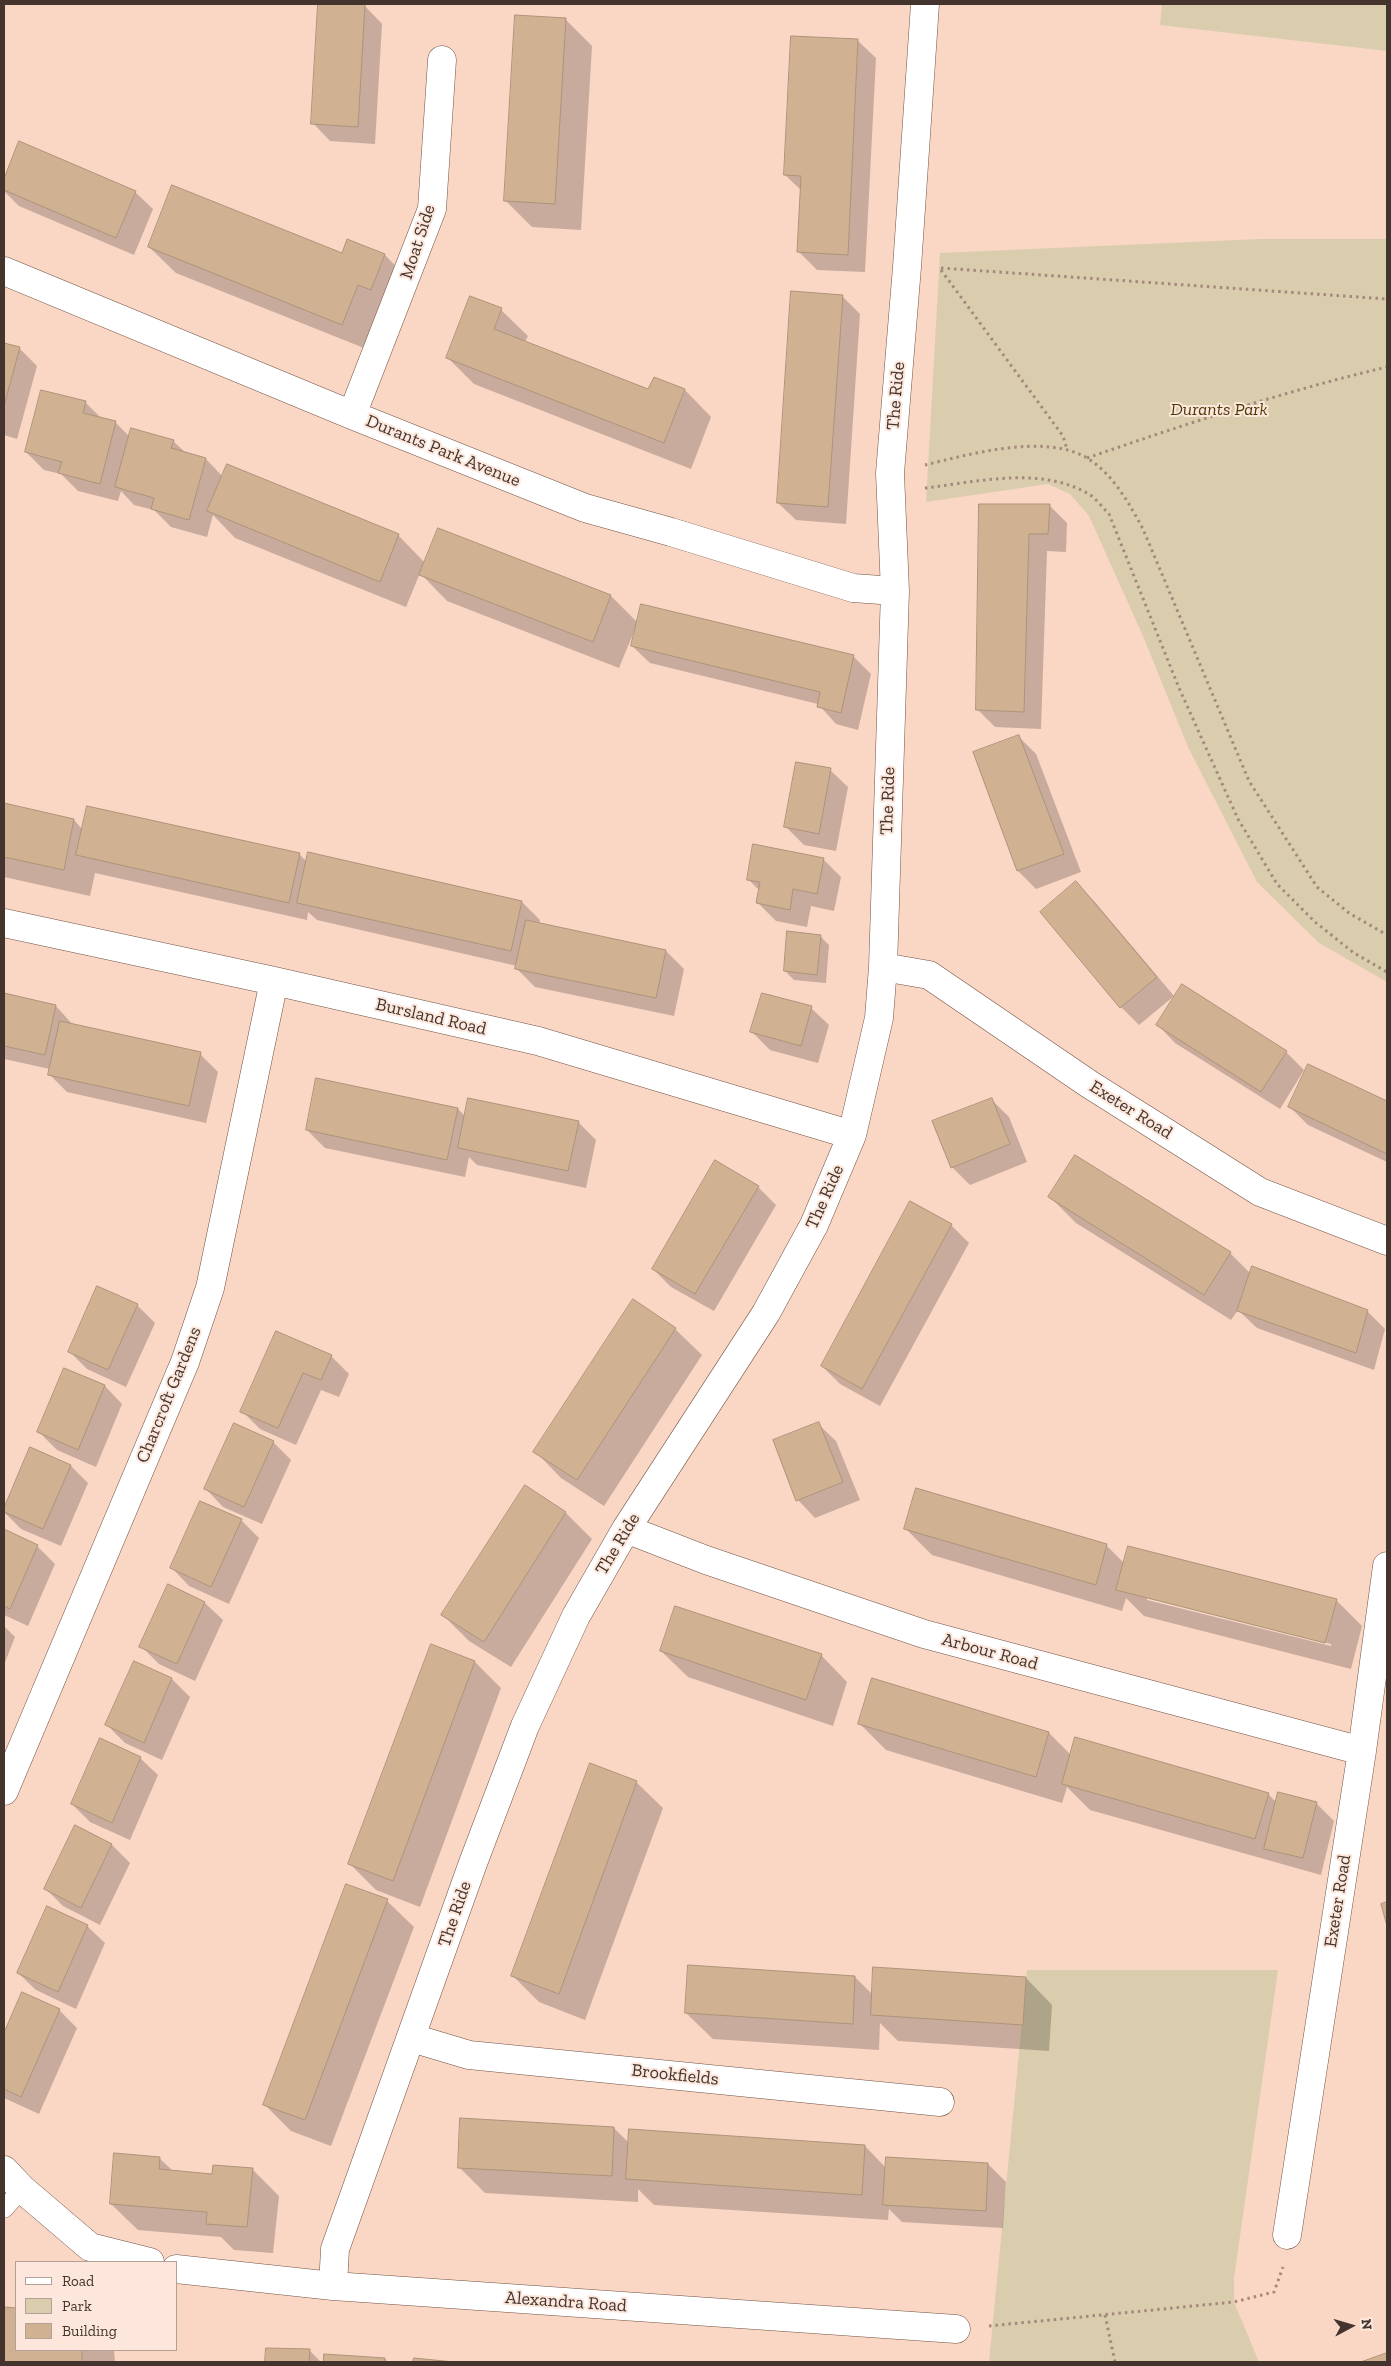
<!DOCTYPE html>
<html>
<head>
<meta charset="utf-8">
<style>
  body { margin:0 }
  #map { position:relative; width:1391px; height:2366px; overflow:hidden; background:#fad6c4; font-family:"Zilla Slab",serif }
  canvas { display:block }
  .frame { position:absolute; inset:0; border:5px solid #43352d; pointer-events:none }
  .legend { position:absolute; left:15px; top:2261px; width:162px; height:90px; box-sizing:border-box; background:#fde7dc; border:1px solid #b3a096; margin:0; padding:6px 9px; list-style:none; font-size:15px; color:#43352d }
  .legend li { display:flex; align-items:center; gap:10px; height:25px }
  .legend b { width:25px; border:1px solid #b3a096 }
  .north { position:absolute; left:1326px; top:2301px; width:50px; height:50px; -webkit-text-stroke:4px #fde7dc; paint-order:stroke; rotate:84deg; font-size:14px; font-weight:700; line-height:20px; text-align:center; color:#43352d }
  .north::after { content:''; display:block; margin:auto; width:18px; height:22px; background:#43352d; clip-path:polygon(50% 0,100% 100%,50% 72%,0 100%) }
</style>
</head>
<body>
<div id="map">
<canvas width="1391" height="2366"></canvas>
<div class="frame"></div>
<ul class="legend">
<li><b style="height:6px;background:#fff"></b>Road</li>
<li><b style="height:14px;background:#dacdad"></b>Park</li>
<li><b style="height:14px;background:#d0b292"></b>Building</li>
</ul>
<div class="north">N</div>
</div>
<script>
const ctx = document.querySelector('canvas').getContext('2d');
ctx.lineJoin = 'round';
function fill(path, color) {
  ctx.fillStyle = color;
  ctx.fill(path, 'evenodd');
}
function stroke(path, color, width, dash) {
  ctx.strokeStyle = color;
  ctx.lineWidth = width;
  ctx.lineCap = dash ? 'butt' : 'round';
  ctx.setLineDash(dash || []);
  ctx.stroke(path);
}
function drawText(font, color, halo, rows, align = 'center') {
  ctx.font = font + ' "Zilla Slab",serif';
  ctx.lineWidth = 4;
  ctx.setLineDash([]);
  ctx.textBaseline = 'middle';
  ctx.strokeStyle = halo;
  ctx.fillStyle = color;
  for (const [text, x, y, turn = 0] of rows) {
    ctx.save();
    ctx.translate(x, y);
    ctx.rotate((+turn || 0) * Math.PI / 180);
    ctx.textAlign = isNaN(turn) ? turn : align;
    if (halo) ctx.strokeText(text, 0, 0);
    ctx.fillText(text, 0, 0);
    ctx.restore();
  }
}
const green = new Path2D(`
  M 1162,4 L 1387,4 L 1387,51 L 1160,25 Z
  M 1260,239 L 1387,239 L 1387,982 L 1319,943 L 1257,882 L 1188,747 L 1143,636 L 1089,516 L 1070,494 L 1048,484 L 926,502 L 940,253 Z
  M 1027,1970 L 1278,1970 L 1234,2278 L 1234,2302 L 1259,2362 L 989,2362 Z`);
const shadow = new Path2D(`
  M 320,4 L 365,6 L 382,24 L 375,144 L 330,141 L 313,123 Z
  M 565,19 L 592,46 L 581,230 L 532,227 L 506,201 Z
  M 858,41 L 876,58 L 865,272 L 817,270 L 799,252 L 802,191 L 785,175 Z
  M 20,143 L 135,192 L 153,209 L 134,255 L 19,206 L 4,191 L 4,182 Z
  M 348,241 L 385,255 L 411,282 L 369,350 L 176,273 L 149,247 L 342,255 Z
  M 842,296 L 860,314 L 846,524 L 796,520 L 778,503 Z
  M 501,310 L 528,336 L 525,342 L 649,391 L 654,378 L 685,390 L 711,417 L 691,469 L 474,384 L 447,357 Z
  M 4,344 L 19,348 L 37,366 L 17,439 L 4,435 Z
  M 85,402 L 102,419 L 115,422 L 130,437 L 173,441 L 186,453 L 206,459 L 223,477 L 398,535 L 425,563 L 438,529 L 611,596 L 638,623 L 853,656 L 871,674 L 858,730 L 836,724 L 818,704 L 650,663 L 632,646 L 635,629 L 619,668 L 447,601 L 420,573 L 406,607 L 235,538 L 213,515 L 207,537 L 171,527 L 154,510 L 134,505 L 121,491 L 118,501 L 78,491 L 61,474 L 44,470 L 26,452 Z
  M 1049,505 L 1067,523 L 1066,552 L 1047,551 L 1041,729 L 995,727 L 977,709 L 981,506 Z
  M 1018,736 L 1036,754 L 1081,872 L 1036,889 L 1018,871 L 975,753 Z
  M 830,770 L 848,787 L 836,851 L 804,845 L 786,827 Z
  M 4,805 L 74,820 L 83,830 L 299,854 L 307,862 L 309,854 L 522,902 L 540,920 L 539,924 L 666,951 L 684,969 L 674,1016 L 535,987 L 517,969 L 517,966 L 317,920 L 308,912 L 307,920 L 95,873 L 90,896 L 4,877 Z
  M 823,859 L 841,877 L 834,911 L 811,906 L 807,927 L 776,921 L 758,903 L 760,891 L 748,879 Z
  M 1076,883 L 1094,901 L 1174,996 L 1139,1025 L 1121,1007 Z
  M 820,936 L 829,945 L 826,983 L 794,980 L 785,971 Z
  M 4,994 L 56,1006 L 73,1025 L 200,1054 L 218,1072 L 206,1123 L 67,1092 L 49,1074 L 50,1069 L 4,1059 Z
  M 811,1008 L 829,1025 L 818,1063 L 770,1050 L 752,1032 Z
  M 1158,1025 L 1286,1052 L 1304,1070 L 1280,1109 L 1175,1043 Z
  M 1308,1066 L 1387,1102 L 1387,1162 L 1308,1125 L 1290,1107 Z
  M 991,1099 L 1009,1117 L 1027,1162 L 970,1185 L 952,1167 Z
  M 458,1109 L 466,1117 L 578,1122 L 596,1140 L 586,1188 L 477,1165 L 469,1157 L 465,1177 L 325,1148 L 307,1130 Z
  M 1076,1156 L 1230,1253 L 1251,1274 L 1367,1311 L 1385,1329 L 1374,1370 L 1257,1328 L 1238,1310 L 1231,1320 L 1076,1223 L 1050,1197 Z
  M 758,1187 L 776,1205 L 714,1311 L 671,1287 L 653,1269 Z
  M 951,1225 L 969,1243 L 880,1406 L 840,1384 L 822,1366 Z
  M 137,1305 L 155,1323 L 126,1387 L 87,1369 L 69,1351 Z
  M 675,1329 L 702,1355 L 604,1506 L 561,1478 L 535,1451 Z
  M 277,1333 L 331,1356 L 349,1374 L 339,1397 L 321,1390 L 296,1445 L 260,1429 L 242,1411 Z
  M 105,1386 L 122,1404 L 96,1467 L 57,1450 L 39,1432 Z
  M 818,1424 L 836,1441 L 860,1500 L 815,1518 L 798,1500 Z
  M 273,1442 L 291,1460 L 262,1524 L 223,1507 L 206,1489 Z
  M 31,1448 L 71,1466 L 88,1483 L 61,1546 L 21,1529 L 4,1512 Z
  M 525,1486 L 566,1513 L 592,1539 L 511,1667 L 469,1641 L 443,1615 Z
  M 241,1520 L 259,1538 L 229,1604 L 189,1586 L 172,1568 Z
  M 906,1529 L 1106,1545 L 1125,1564 L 1336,1600 L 1362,1626 L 1351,1669 L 1144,1616 L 1126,1598 L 1122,1611 L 932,1555 ZM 1147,1597 L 1331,1644 L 1331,1646 L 1147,1600 Z
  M 4,1531 L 37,1546 L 55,1564 L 28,1626 L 4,1615 Z
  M 168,1586 L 205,1603 L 223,1620 L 195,1681 L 159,1664 L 141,1646 Z
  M 4,1626 L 15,1637 L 4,1665 Z
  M 661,1651 L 821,1655 L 847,1682 L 833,1726 L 688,1677 Z
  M 475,1662 L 501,1688 L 420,1907 L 376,1890 L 350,1864 Z
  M 134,1663 L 172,1679 L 190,1697 L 162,1760 L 125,1743 L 107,1725 Z
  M 860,1724 L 1049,1733 L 1071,1755 L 1268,1794 L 1277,1803 L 1316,1803 L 1334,1821 L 1321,1875 L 1090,1810 L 1067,1787 L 1062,1803 L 886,1750 Z
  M 140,1758 L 158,1775 L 130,1840 L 90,1822 L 72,1804 Z
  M 636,1782 L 663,1808 L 585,2020 L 539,2002 L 513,1976 Z
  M 75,1827 L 112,1845 L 130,1863 L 100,1925 L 63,1906 L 45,1888 Z
  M 387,1901 L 414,1927 L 331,2146 L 291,2131 L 264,2104 Z
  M 87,1926 L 105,1943 L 76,2009 L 36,1990 L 18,1973 Z
  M 855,1977 L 873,1995 L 1026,1978 L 1052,2005 L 1049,2051 L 898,2041 L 880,2023 L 879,2050 L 713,2039 L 686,2013 Z
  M 23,1993 L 59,2010 L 77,2028 L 39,2114 L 4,2098 L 4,2036 Z
  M 614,2128 L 630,2144 L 865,2146 L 886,2168 L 988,2164 L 1006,2182 L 1003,2228 L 902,2222 L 889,2209 L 888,2220 L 654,2205 L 638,2189 L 638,2202 L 485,2193 L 459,2167 Z
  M 159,2158 L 173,2171 L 213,2175 L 252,2169 L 279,2196 L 273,2253 L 234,2250 L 221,2237 L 138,2230 L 111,2204 Z
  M 4,2309 L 16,2309 L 16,2350 L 114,2350 L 115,2362 L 4,2362 Z
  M 267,2349 L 310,2351 L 321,2362 L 266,2362 Z
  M 325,2355 L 385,2359 L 388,2362 L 325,2362 Z`);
const building = new Path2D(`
  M 318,4 L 365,4 L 358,127 L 311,124 Z
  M 515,15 L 566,18 L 555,204 L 504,201 Z
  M 791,36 L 858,39 L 848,255 L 797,252 L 801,176 L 784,175 Z
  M 19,141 L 136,191 L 116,238 L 4,190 L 4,179 Z
  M 172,185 L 342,253 L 347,239 L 385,254 L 371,290 L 358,285 L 342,325 L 148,247 Z
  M 791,291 L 843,295 L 828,507 L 777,503 Z
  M 470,296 L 502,308 L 494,329 L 648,389 L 654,377 L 685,389 L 664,443 L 446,358 Z
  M 4,343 L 20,347 L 4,406 Z
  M 41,390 L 86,401 L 83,413 L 116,421 L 100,484 L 58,473 L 62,462 L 25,452 Z
  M 131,428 L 174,440 L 171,448 L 206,458 L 189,520 L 151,509 L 154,498 L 115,487 Z
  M 227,464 L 399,534 L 380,582 L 207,511 Z
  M 979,504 L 1050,504 L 1048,534 L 1029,534 L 1024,712 L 976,710 Z
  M 438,528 L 611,595 L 593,642 L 419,575 Z
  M 641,604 L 854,655 L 841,713 L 817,707 L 820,692 L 631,646 Z
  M 1019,735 L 1064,854 L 1017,871 L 973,752 Z
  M 796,762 L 831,768 L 819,834 L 784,827 Z
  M 4,803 L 74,819 L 64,870 L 4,857 Z
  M 87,806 L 300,853 L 289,903 L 76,855 Z
  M 753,844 L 824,858 L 817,894 L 793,889 L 790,910 L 756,903 L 760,882 L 747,880 Z
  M 308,852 L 522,901 L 511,951 L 297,903 Z
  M 1076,881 L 1157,977 L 1120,1008 L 1040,912 Z
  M 526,920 L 666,950 L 656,998 L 515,969 Z
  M 787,931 L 821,935 L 817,975 L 784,971 Z
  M 1182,984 L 1287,1051 L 1261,1092 L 1156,1025 Z
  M 4,993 L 56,1005 L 45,1055 L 4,1046 Z
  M 762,993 L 812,1006 L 801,1046 L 750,1032 Z
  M 60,1021 L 201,1052 L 189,1106 L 48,1075 Z
  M 1308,1064 L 1387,1101 L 1387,1154 L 1288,1107 Z
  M 316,1078 L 458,1108 L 447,1160 L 306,1130 Z
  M 468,1098 L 579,1121 L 568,1171 L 458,1148 Z
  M 992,1098 L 1010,1144 L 951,1168 L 932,1121 Z
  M 1075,1155 L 1231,1252 L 1204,1295 L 1048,1197 Z
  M 715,1160 L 759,1186 L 695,1294 L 652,1269 Z
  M 910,1201 L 952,1224 L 862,1389 L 821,1366 Z
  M 1252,1266 L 1368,1310 L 1356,1353 L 1237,1311 Z
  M 97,1286 L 138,1304 L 108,1370 L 68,1352 Z
  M 633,1299 L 676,1328 L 577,1480 L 533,1452 Z
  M 276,1331 L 332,1355 L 321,1380 L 303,1373 L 278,1428 L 240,1412 Z
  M 64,1368 L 105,1385 L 78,1450 L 37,1432 Z
  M 819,1422 L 843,1482 L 796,1501 L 773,1440 Z
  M 234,1423 L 274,1441 L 244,1507 L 204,1489 Z
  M 30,1447 L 71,1465 L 43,1529 L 4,1512 L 4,1508 Z
  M 525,1485 L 566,1512 L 484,1642 L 441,1615 Z
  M 916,1488 L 1107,1544 L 1096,1585 L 904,1529 Z
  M 200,1501 L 242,1519 L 211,1587 L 170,1568 Z
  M 4,1529 L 38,1545 L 10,1609 L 4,1606 Z
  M 1128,1546 L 1337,1599 L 1325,1643 L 1116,1590 Z
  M 168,1584 L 205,1602 L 177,1664 L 139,1647 Z
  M 675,1606 L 822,1654 L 806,1700 L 660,1651 Z
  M 431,1644 L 475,1661 L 393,1881 L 348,1864 Z
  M 134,1661 L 172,1678 L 144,1743 L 105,1725 Z
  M 872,1678 L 1049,1732 L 1036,1777 L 858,1724 Z
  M 1075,1737 L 1269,1793 L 1255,1839 L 1062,1784 Z
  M 100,1738 L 141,1757 L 112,1823 L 71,1804 Z
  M 590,1763 L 637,1781 L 559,1994 L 511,1976 Z
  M 1278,1792 L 1317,1802 L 1303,1858 L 1264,1849 Z
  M 75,1825 L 112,1844 L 81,1908 L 44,1889 Z
  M 346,1884 L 388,1899 L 305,2120 L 263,2105 Z
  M 1387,1902 L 1387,1926 L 1381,1904 Z
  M 47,1906 L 88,1925 L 58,1992 L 17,1973 Z
  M 688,1965 L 855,1976 L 853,2024 L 685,2013 Z
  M 873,1967 L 1026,1977 L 1023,2025 L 871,2015 Z
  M 22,1992 L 60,2009 L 21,2097 L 4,2089 L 4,2033 Z
  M 460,2118 L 614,2127 L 612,2176 L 458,2168 Z
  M 629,2129 L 865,2145 L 862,2195 L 626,2179 Z
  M 114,2153 L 160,2157 L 159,2169 L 212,2174 L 213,2165 L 253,2168 L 247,2227 L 206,2224 L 207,2212 L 110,2204 Z
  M 886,2157 L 988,2163 L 986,2211 L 883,2205 Z
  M 4,2307 L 16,2308 L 16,2350 L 82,2350 L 82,2362 L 4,2362 Z
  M 266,2348 L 310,2349 L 309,2362 L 265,2362 Z
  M 1387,2353 L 1387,2362 L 1361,2362 Z
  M 324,2354 L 385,2358 L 385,2362 L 324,2362 Z
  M 414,2358 L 454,2362 L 413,2362 Z`);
const path = new Path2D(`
  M 941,268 L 1387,299
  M 941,270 L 1063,436 L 1067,449
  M 1087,458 C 1186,424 1285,391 1387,367
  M 925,465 C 970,454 1045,433 1087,458 C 1113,474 1129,503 1143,529 L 1249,781 L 1317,887 L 1349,913 L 1387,935
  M 925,488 C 977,482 1038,466 1087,493 C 1095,497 1102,507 1109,514 L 1179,688 L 1238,819 L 1277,884 L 1315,922 L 1354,953 L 1387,972
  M 1105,2315 L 1115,2362
  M 989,2326 L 1234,2302 L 1274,2292 L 1283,2267`);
const lane = new Path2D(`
  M 4,2209 L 22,2189`);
const street = new Path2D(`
  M 4,271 L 352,415 L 585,508 L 671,532 L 853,588 L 895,591
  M 352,415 L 432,209 L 442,60
  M 4,923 L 274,981 L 538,1041 L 852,1135
  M 883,967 L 929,975 L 1089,1084 L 1260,1192 L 1387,1241
  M 626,1529 L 706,1560 L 924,1634 L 1362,1751
  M 4,1791 L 185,1362 L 210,1288 L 274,981
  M 412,2038 L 469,2055 L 940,2102
  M 4,2170 L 22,2189 L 90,2247 L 150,2262
  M 1287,2235 L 1362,1751 L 1387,1566
  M 176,2269 L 333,2286 L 956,2329
  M 333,2286 L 335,2249 L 473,1863 L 525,1726 L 576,1616 L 626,1529 L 766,1313 L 814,1225 L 852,1135 L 879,1018 L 883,967 L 895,591 L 890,473 L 907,267 L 925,4`);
const streetNames = [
  ["Moat Side",418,242,-72],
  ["The Ride",896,396,-85],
  ["Durants Park Avenue",443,451,22],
  ["The Ride",888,801,-88],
  ["Bursland Road",431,1017,13],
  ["Exeter Road",1131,1110,32],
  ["The Ride",825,1197,-66],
  ["Charcroft Gardens",169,1395,-68],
  ["The Ride",618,1544,-59],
  ["Arbour Road",990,1652,15],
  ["Exeter Road",1338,1901,-81],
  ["The Ride",455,1914,-71],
  ["Brookfields",675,2075,6],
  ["Alexandra Road",566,2302,4]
];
const parkNames = [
  ["Durants Park",1219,410]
];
fill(green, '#dacdad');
fill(shadow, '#0003');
fill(building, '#d0b292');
stroke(building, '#ac9379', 1);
stroke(lane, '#715344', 19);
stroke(street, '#715344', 29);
stroke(path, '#a3897c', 3, [2.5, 4]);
stroke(lane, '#fff', 18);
stroke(street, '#fff', 28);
drawText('18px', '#43352d', '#fde7dc', streetNames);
drawText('italic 18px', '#4b3a06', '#fde7dc', parkNames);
</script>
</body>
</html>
